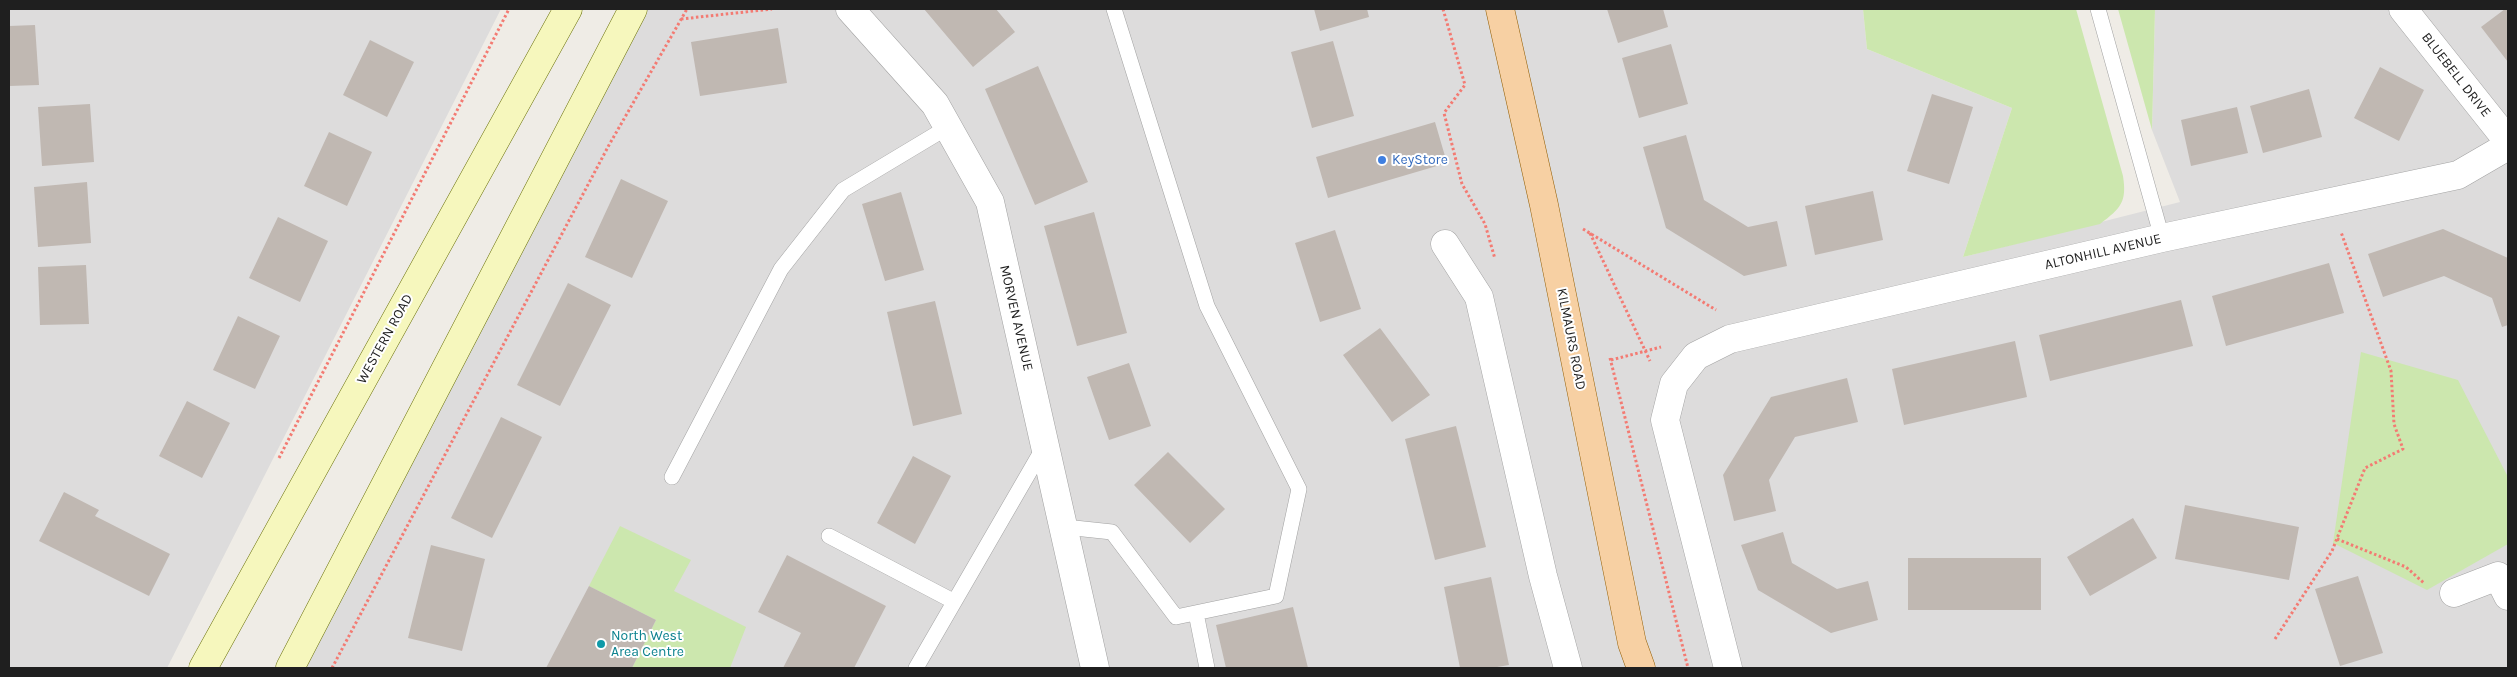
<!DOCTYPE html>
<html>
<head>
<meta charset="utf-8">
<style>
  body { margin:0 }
  #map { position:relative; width:2517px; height:677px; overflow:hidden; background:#efece6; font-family:Karla,sans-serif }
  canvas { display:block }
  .frame { position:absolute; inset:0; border:10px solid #1f1f1f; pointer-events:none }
</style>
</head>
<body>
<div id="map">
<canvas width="2517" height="677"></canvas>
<div class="frame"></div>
</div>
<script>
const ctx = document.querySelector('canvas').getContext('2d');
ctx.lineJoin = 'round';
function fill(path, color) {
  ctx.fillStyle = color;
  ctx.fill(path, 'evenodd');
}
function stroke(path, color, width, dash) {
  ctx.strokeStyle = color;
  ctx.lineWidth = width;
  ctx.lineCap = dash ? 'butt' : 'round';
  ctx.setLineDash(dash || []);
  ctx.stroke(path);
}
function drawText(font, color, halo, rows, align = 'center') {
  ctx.font = font + ' Karla,sans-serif';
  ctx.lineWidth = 4;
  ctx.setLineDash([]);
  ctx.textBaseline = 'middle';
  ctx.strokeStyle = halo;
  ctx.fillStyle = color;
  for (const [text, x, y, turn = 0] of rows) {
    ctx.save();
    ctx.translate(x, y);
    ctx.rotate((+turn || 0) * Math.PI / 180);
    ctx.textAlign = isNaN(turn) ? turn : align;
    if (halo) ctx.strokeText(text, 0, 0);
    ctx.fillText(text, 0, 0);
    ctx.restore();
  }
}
const residential = new Path2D(`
  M 9,9 L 501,9 L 167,668 L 9,668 Z
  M 633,9 L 1863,9 L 1867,49 L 2012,108 L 1963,257 L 2180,202 L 2152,130 L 2155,9 L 2508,9 L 2508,668 L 290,668 Z`);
const grass = new Path2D(`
  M 1863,9 L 2076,9 L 2123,176 C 2127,202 2121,208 2100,224 L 1963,257 L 2012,108 L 1867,49 Z
  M 2118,9 L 2155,9 L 2152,130 Z
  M 2361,352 L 2458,380 L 2508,477 L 2508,544 L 2427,590 L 2333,543 Z
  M 620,526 L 691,560 L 674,591 L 746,627 L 730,668 L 632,668 L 656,620 L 589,586 Z`);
const building = new Path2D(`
  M 924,9 L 996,9 L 1015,32 L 973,67 Z
  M 1314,9 L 1367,9 L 1369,17 L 1320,31 Z
  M 1607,9 L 1663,9 L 1668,27 L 1618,43 Z
  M 2505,9 L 2508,9 L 2508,62 L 2481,27 Z
  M 35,25 L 39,85 L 9,86 L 9,26 Z
  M 778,28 L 787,83 L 700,96 L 691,42 Z
  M 370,40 L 414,62 L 387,117 L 343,95 Z
  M 1333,41 L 1354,116 L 1312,128 L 1291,52 Z
  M 1671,44 L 1688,104 L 1639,118 L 1622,58 Z
  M 1038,66 L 1088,182 L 1035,205 L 985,89 Z
  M 2380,67 L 2424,90 L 2399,141 L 2354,118 Z
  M 2309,89 L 2322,137 L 2263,153 L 2250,106 Z
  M 1932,94 L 1973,107 L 1949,184 L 1907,171 Z
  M 90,104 L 94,162 L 42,166 L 38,107 Z
  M 2237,107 L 2248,153 L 2191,166 L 2181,120 Z
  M 1435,122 L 1447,163 L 1328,198 L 1316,157 Z
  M 329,132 L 372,152 L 347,206 L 304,186 Z
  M 1686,135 L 1704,200 L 1748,227 L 1777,221 L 1787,266 L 1744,276 L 1666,228 L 1643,147 Z
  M 621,179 L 668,201 L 632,278 L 585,257 Z
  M 87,182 L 91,243 L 38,247 L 34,187 Z
  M 1873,191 L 1883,240 L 1815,255 L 1805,206 Z
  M 901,192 L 924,270 L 885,281 L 862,204 Z
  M 1094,212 L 1127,333 L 1077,346 L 1044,226 Z
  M 278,217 L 328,241 L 300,302 L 249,278 Z
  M 2443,229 L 2508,258 L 2508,325 L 2502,327 L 2492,298 L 2444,276 L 2383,297 L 2368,254 Z
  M 1335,230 L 1361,309 L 1320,322 L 1295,243 Z
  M 2329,263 L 2344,313 L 2226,346 L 2212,296 Z
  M 86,265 L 89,324 L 40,325 L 38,267 Z
  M 568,283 L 611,305 L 560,406 L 517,385 Z
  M 2181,300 L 2193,346 L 2050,381 L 2039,335 Z
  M 935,301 L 962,414 L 913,426 L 887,312 Z
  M 238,316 L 280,336 L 255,389 L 213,370 Z
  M 1380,328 L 1430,395 L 1392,422 L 1343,355 Z
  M 2015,341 L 2027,397 L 1904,425 L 1892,369 Z
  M 1129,363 L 1151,426 L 1109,440 L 1087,377 Z
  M 1847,378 L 1858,422 L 1795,437 L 1769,480 L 1776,511 L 1734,521 L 1723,475 L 1771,397 Z
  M 187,401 L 230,423 L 202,478 L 159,456 Z
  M 501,417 L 542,437 L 492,538 L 451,518 Z
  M 1456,426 L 1486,547 L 1435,560 L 1405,439 Z
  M 1168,452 L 1225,509 L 1190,543 L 1134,485 Z
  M 913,456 L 951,476 L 915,544 L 877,523 Z
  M 64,492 L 99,510 L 95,516 L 170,554 L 149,596 L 39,541 Z
  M 2185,505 L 2299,527 L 2289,580 L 2175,559 Z
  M 2133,518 L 2157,558 L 2090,596 L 2067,557 Z
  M 1783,532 L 1792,563 L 1837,589 L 1868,581 L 1878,620 L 1831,633 L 1758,590 L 1741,545 Z
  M 431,545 L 485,559 L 462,651 L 408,638 Z
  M 787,555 L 886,606 L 854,668 L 783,668 L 801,633 L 758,612 Z
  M 1908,558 L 2041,558 L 2041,610 L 1908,610 Z
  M 2358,576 L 2383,653 L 2340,666 L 2315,589 Z
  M 1491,577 L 1509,665 L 1491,668 L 1460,668 L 1444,587 Z
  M 589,586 L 656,620 L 632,668 L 546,668 Z
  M 1293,607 L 1308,668 L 1226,668 L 1216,625 Z`);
const path = new Path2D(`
  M 1443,9 L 1465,85 L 1444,113 L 1462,184 L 1485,224 L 1495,259
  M 681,19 L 772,9
  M 1583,229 L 1716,310
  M 1590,233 L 1650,361
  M 1610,358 L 1688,668
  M 1611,360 L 1661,347
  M 279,458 L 509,9
  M 2337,539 L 2406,567 L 2425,584
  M 2275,639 L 2332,551 L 2365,468 L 2403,449 L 2394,424 L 2391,371 L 2341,232
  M 332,668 L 609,145 L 687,9`);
const lane = new Path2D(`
  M 2098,9 L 2162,238
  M 672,477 L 781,269 L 843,190 L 948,127
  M 1065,527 L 1112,532 L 1176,617 L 1276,596 L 1299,489 L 1207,306 L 1114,9
  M 829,536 L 953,601
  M 1196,613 L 1207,668
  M 916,668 L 1045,445`);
const street = new Path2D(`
  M 850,9 L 935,104 L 990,202 L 1095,668
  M 2403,9 L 2508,141
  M 1445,244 L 1479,297 L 1543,576 L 1568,668
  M 2454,593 L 2498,576 L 2508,596
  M 1728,668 L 1665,420 L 1674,384 L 1696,356 L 1730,339 L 2162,238 L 2458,175 L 2508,146`);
const secondary = new Path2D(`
  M 203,668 L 568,9
  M 290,668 L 633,9`);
const primary = new Path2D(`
  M 1500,9 L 1544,205 L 1632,643 L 1641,668`);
const markers = [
  [1382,160,5,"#3f7fe0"],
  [601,644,5,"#0f9aa8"]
];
const streetNames = [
  ["BLUEBELL DRIVE",2456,75,52],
  ["ALTONHILL AVENUE",2103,252,-13],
  ["MORVEN AVENUE",1016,318,77],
  ["WESTERN ROAD",385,339,-61],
  ["KILMAURS ROAD",1571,339,79]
];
const shopNames = [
  ["KeyStore",1392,160]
];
const cultureNames = [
  ["North West",611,636],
  ["Area Centre",611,652]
];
fill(residential, '#dddcdc');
fill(grass, '#cce7ae');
fill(building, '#c0b8b2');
stroke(lane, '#a3a3a3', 16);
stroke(street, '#a3a3a3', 29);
stroke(secondary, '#6b720a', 29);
stroke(primary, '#935f07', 29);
stroke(path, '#f37b73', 3, [2.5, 2.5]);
stroke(lane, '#fff', 15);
stroke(street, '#fff', 28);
stroke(secondary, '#f6f7bd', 28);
stroke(primary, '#f7d0a3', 28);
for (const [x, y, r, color] of markers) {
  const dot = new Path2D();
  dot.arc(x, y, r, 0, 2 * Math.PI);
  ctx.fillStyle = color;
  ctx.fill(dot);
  stroke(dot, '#fff', 2);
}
drawText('14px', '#1f1f1f', '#fff', streetNames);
drawText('14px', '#366cbe', '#fff', shopNames, 'left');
drawText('14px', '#0d838f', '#fff', cultureNames, 'left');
</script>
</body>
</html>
